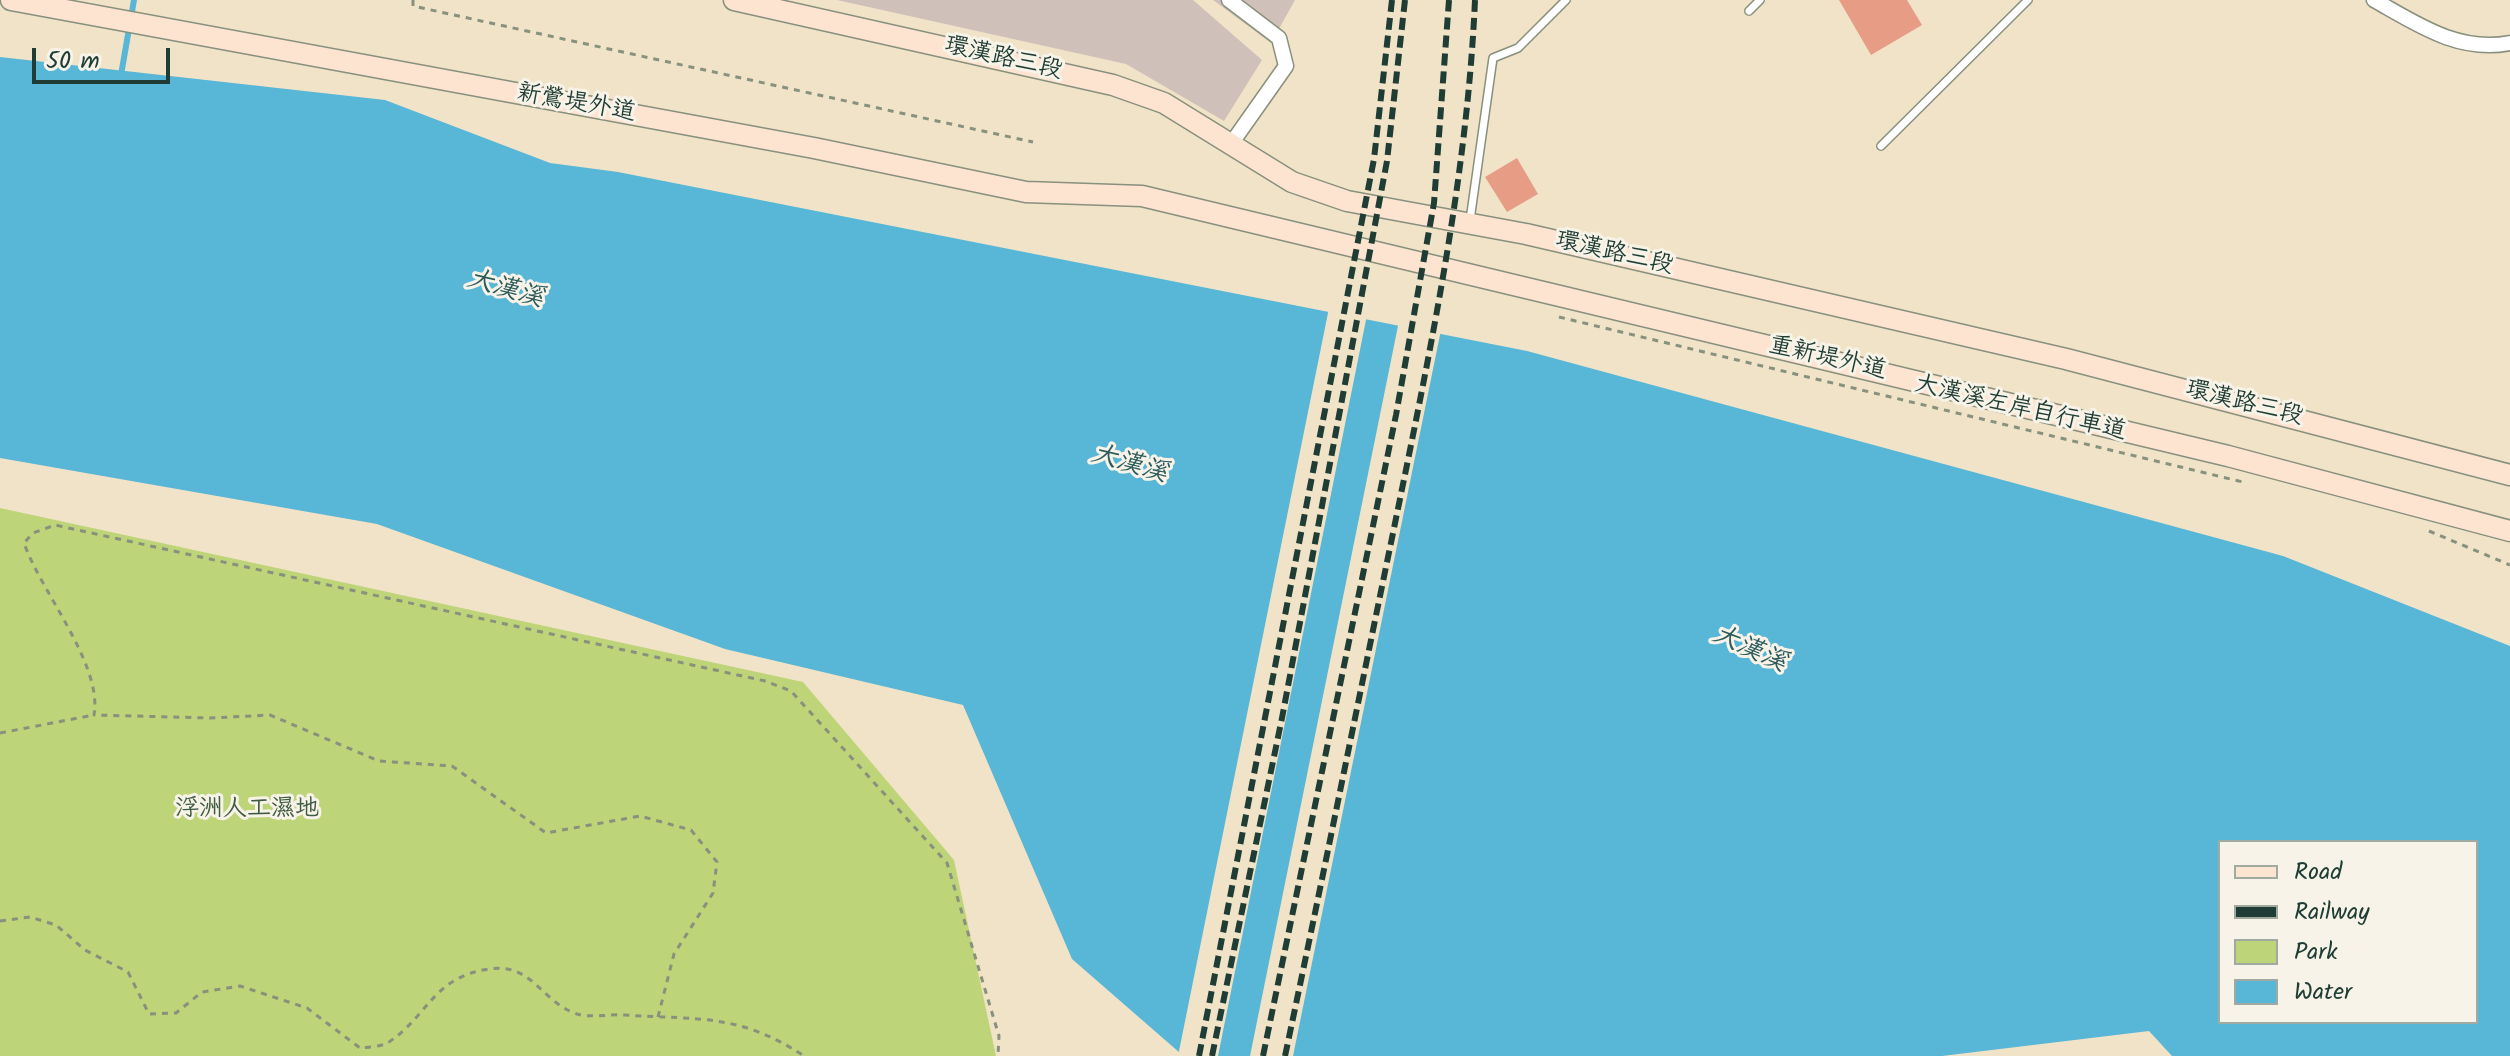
<!DOCTYPE html>
<html>
<head>
<meta charset="utf-8">
<style>
  body { margin:0 }
  #map { position:relative; width:2510px; height:1056px; overflow:hidden; background:#f1e3c7; font-family:Kalam,sans-serif }
  canvas { display:block }
  .legend { position:absolute; left:2218px; top:840px; width:260px; height:184px; box-sizing:border-box; background:#f7f3e8; border:2px solid #a1aaa0; margin:0; padding:10px 14px; list-style:none; font-size:24px; color:#1f3d34 }
  .legend li { display:flex; align-items:center; gap:16px; height:40px }
  .legend b { width:40px; border:2px solid #a1aaa0 }
  .scale { position:absolute; left:32px; top:48px; width:138px; height:36px; box-sizing:border-box; border:4px solid #1f3d34; border-top:0; padding-left:10px; font-size:24px; line-height:28px; white-space:nowrap; color:#1f3d34; -webkit-text-stroke:6px #f7f3e8; paint-order:stroke }
</style>
</head>
<body>
<div id="map">
<canvas width="2510" height="1056"></canvas>
<ul class="legend">
<li><b style="height:10px;background:#fde4d1"></b>Road</li>
<li><b style="height:10px;background:#1f3d34"></b>Railway</li>
<li><b style="height:22px;background:#bed478"></b>Park</li>
<li><b style="height:22px;background:#58b6d6"></b>Water</li>
</ul>
<div class="scale">50 m</div>
</div>
<script>
const ctx = document.querySelector('canvas').getContext('2d');
ctx.lineJoin = 'round';
function fill(path, color) {
  ctx.fillStyle = color;
  ctx.fill(path, 'evenodd');
}
function stroke(path, color, width, dash) {
  ctx.strokeStyle = color;
  ctx.lineWidth = width;
  ctx.lineCap = dash ? 'butt' : 'round';
  ctx.setLineDash(dash || []);
  ctx.stroke(path);
}
function drawText(font, color, halo, rows, align = 'center') {
  ctx.font = font + ' Kalam,"LXGW WenKai TC",sans-serif';
  ctx.lineWidth = 6;
  ctx.setLineDash([]);
  ctx.textBaseline = 'middle';
  ctx.strokeStyle = halo;
  ctx.fillStyle = color;
  for (const [text, x, y, turn = 0] of rows) {
    ctx.save();
    ctx.translate(x, y);
    ctx.rotate((+turn || 0) * Math.PI / 180);
    ctx.textAlign = isNaN(turn) ? turn : align;
    if (halo) ctx.strokeText(text, 0, 0);
    ctx.fillText(text, 0, 0);
    ctx.restore();
  }
}
const industrial = new Path2D(`
  M 837,0 L 1193,0 L 1262,60 L 1224,121 L 1126,64 Z
  M 1213,0 L 1295,0 L 1271,43 Z`);
const green = new Path2D(`
  M 0,508 L 803,682 L 954,860 L 996,1056 L 0,1056 Z`);
const water = new Path2D(`
  M 0,57 L 385,100 L 550,163 L 618,172 L 1527,351 L 2283,556 L 2510,646 L 2510,1056 L 2172,1056 L 2149,1031 L 1942,1056 L 1194,1056 L 1180,1053 L 1072,959 L 963,705 L 725,649 L 377,524 L 0,458 ZM 2220,842 L 2476,842 L 2476,1022 L 2220,1022 Z`);
const pier = new Path2D(`
  M 1329,308 L 1367,315 L 1218,1056 L 1178,1056 Z
  M 1399,321 L 1441,330 L 1293,1056 L 1250,1056 Z`);
const stream = new Path2D(`
  M 121,75 L 134,0`);
const building = new Path2D(`
  M 1839,0 L 1907,0 L 1922,25 L 1871,55 Z
  M 1517,158 L 1538,194 L 1507,212 L 1485,177 Z`);
const path = new Path2D(`
  M 413,0 L 413,6 L 1033,142
  M 1559,317 L 2247,483
  M 2429,531 L 2510,565
  M 0,733 L 94,715
  M 0,921 L 30,917 L 56,925 L 85,950 L 128,972 L 149,1014 L 176,1013 L 202,992 L 240,986 L 307,1008 L 360,1048 C 369,1047 381,1047 389,1042 C 429,1015 433,977 489,969 C 532,962 541,1002 577,1014 C 590,1018 610,1014 625,1015 C 699,1020 739,1013 804,1056
  M 658,1017 L 674,954 L 713,893 L 717,862 L 691,830 L 640,816 L 546,833 L 452,766 L 379,761 L 270,715 L 210,718 L 94,715 C 103,665 41,592 24,543 L 33,533 L 55,525 L 765,681 L 791,691 L 947,863 L 999,1036 L 998,1056`);
const lane = new Path2D(`
  M 1749,11 L 1760,0
  M 1881,146 L 2028,0
  M 1470,220 L 1493,58 L 1518,48 L 1566,0`);
const street = new Path2D(`
  M 1229,0 L 1279,38 L 1286,66 L 1231,144
  M 2374,0 C 2417,24 2458,53 2510,43`);
const secondary = new Path2D(`
  M 11,0 L 814,148 L 1026,192 L 1142,196 L 2228,456 L 2510,531
  M 734,0 L 1113,85 L 1164,103 L 1292,182 L 1347,201 L 1526,234 L 2066,359 L 2510,475`);
const rail = new Path2D(`
  M 1199,1056 L 1374,159 L 1392,0
  M 1212,1056 L 1282,718 L 1387,161 L 1405,0
  M 1263,1056 L 1396,415 L 1434,203 L 1449,0
  M 1285,1056 C 1322,882 1357,707 1393,533 C 1429,357 1467,180 1475,0`);
const streetNames = [
  ["環漢路三段",1003,60,13],
  ["新鶯堤外道",576,105,10],
  ["環漢路三段",1614,255,13],
  ["重新堤外道",1827,360,13],
  ["環漢路三段",2244,405,14],
  ["大漢溪左岸自行車道",2020,410,13]
];
const parkNames = [
  ["浮洲人工濕地",247,811]
];
const waterNames = [
  ["大漢溪",505,291,16],
  ["大漢溪",1129,466,16],
  ["大漢溪",1749,651,24]
];
fill(industrial, '#cfc0ba');
fill(green, '#bed478');
fill(water, '#58b6d6');
fill(pier, '#f1e3c7');
stroke(stream, '#58b6d6', 6);
fill(building, '#e79c86');
stroke(lane, '#88907e', 10);
stroke(street, '#88907e', 17);
stroke(secondary, '#88907e', 23);
stroke(path, '#88907e', 3, [6, 6]);
stroke(lane, '#fff', 7);
stroke(street, '#fff', 14);
stroke(secondary, '#fde4d1', 20);
stroke(rail, '#1f3d34', 6, [12, 6]);
drawText('24px', '#1f3d34', '#f7f3e8', streetNames);
drawText('24px', '#3f5b42', '#f7f3e8', parkNames);
drawText('italic 26px', '#2d5b5c', '#f7f3e8', waterNames);
</script>
</body>
</html>
